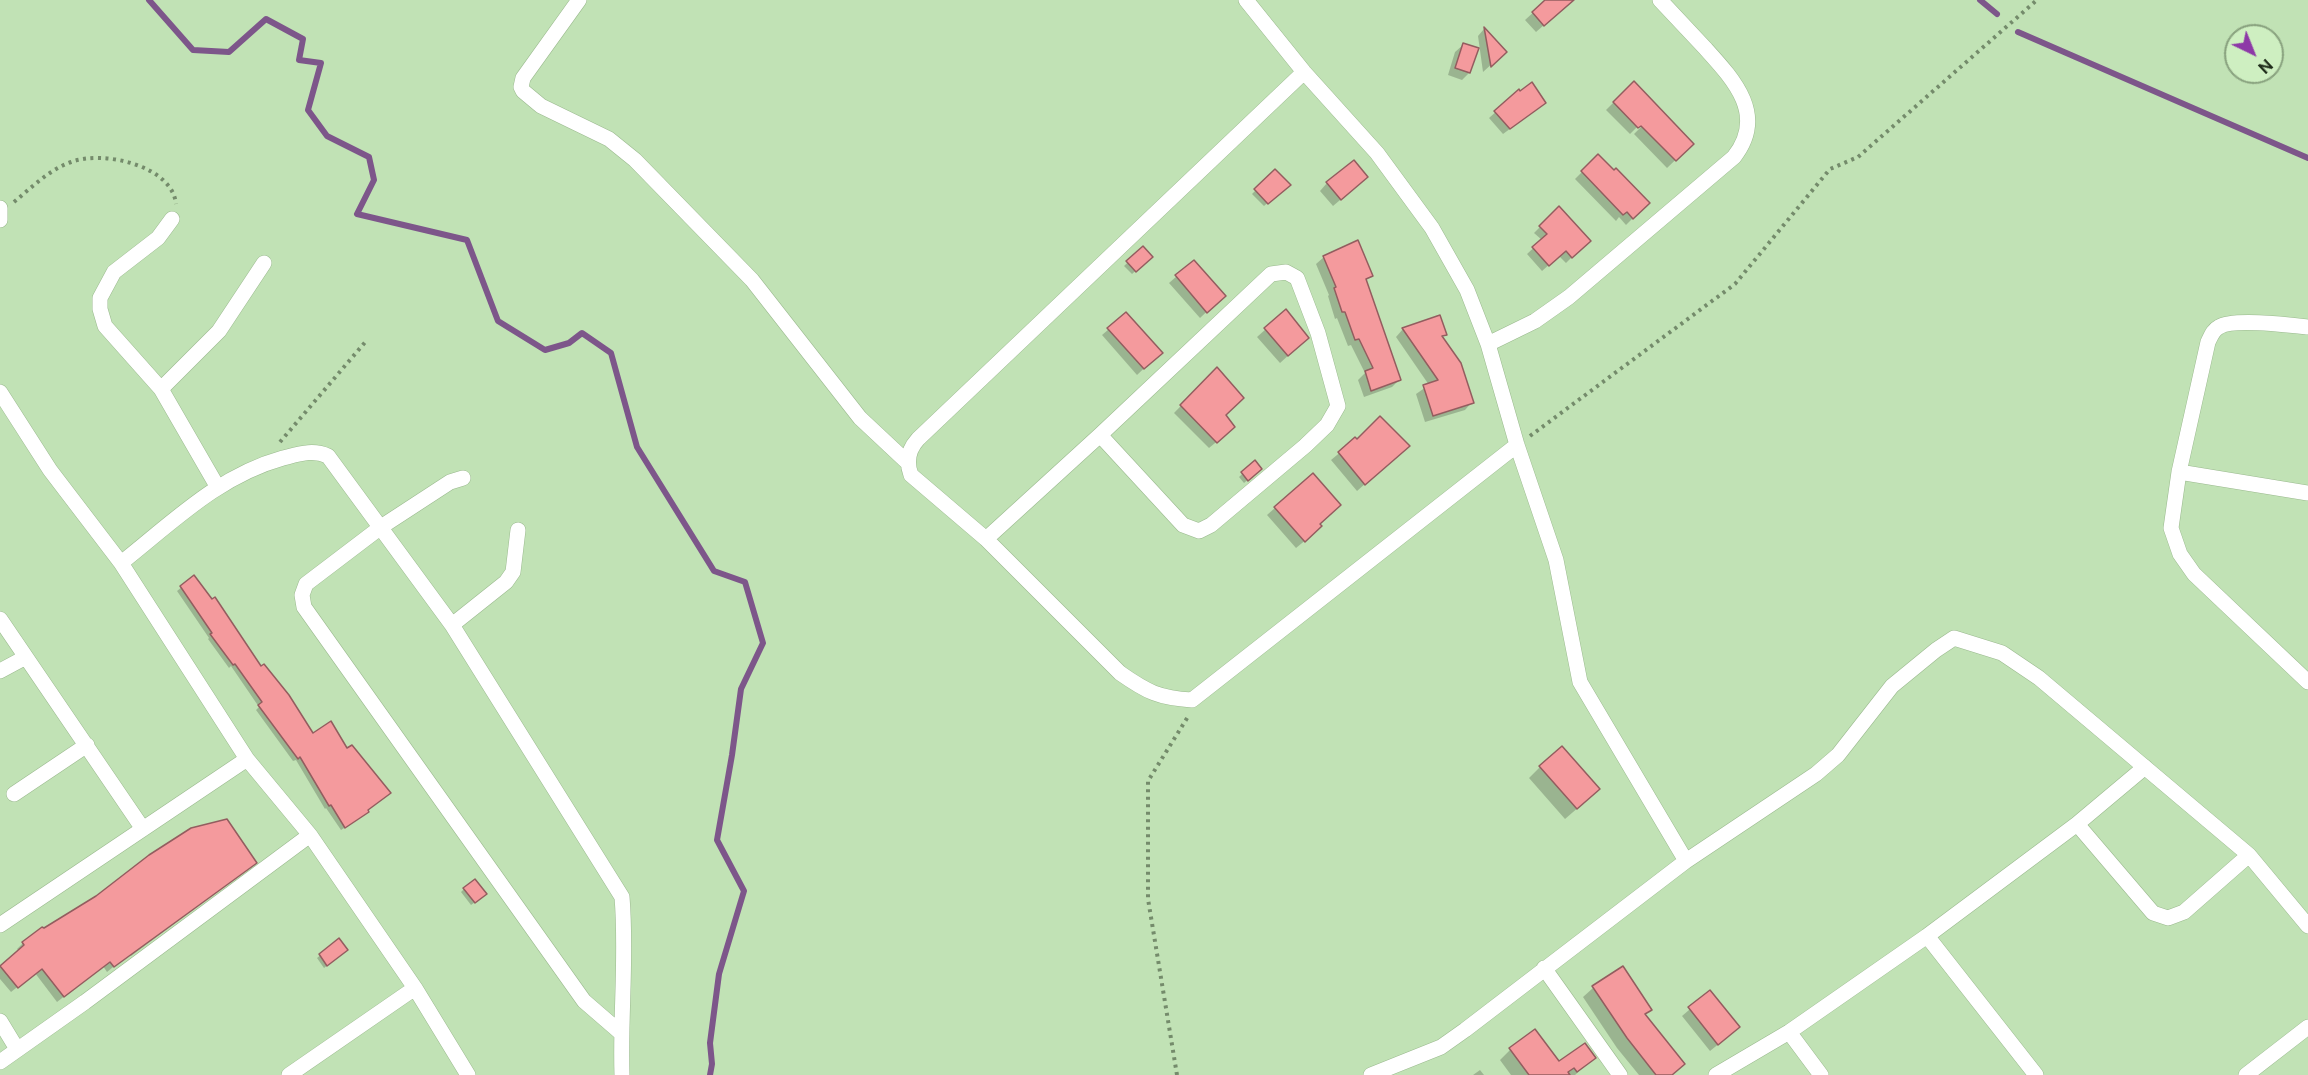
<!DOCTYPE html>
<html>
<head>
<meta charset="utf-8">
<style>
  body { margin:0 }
  #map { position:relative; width:2308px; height:1075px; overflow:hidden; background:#c1e2b5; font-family:"Public Sans",sans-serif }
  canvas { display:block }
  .north { position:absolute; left:2224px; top:24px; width:60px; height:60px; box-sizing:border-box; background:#ceefc1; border:2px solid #88a17e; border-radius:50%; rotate:137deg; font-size:16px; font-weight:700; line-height:24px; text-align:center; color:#1f2b1a }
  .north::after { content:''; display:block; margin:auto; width:21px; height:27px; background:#8d39a7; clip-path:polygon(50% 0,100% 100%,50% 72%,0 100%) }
</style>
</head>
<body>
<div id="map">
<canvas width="2308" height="1075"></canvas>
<div class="north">N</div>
</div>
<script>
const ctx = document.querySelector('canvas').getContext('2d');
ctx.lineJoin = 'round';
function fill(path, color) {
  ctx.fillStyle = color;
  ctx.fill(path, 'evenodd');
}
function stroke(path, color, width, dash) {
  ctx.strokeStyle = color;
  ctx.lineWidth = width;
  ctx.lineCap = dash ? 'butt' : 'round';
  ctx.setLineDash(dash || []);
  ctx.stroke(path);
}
const shadow = new Path2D(`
  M 1547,0 L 1564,0 L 1560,11 L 1536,32 L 1525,20 Z
  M 1484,29 L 1505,52 L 1483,72 L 1478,36 Z
  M 1463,45 L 1469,73 L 1462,80 L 1448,75 L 1455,52 Z
  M 1633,83 L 1692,144 L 1667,168 L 1634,134 L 1647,121 L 1645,119 L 1630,134 L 1606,110 Z
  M 1518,92 L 1545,103 L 1503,134 L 1489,118 Z
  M 1598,156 L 1648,203 L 1626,225 L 1619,217 L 1616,221 L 1575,179 Z
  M 1275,171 L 1288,185 L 1264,206 L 1252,194 Z
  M 1327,183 L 1359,184 L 1333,206 L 1320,191 Z
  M 1559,208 L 1588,241 L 1566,263 L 1559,256 L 1542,271 L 1527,254 L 1542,240 L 1534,233 Z
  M 1143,248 L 1151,257 L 1132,274 L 1124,266 Z
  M 1324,257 L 1371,275 L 1365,281 L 1399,380 L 1392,387 L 1364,397 L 1358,380 L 1365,373 L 1351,345 L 1348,346 L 1337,318 L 1335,319 L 1328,296 L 1329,295 L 1316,264 Z
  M 1193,262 L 1217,302 L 1200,318 L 1169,283 Z
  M 1286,311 L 1300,345 L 1280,363 L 1257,337 Z
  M 1439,317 L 1445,334 L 1441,338 L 1472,402 L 1465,410 L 1425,422 L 1416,394 L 1429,385 L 1396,337 L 1403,329 Z
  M 1109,329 L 1154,359 L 1137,375 L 1102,335 Z
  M 1217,369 L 1226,434 L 1209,448 L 1174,413 Z
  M 1355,440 L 1400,453 L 1357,491 L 1331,460 Z
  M 1255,462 L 1260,469 L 1244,483 L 1239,477 Z
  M 1312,475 L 1318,524 L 1313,534 L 1296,548 L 1267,515 Z
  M 194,577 L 366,811 L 363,816 L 341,830 L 326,808 L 325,809 L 296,760 L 293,761 L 256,710 L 259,707 L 231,666 L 229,668 L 208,639 L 209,638 L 177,591 Z
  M 1540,767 L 1587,800 L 1565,819 L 1529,778 Z
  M 249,868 L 131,956 L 129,954 L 107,972 L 103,966 L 57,1002 L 35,973 L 11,992 L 0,979 L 0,966 L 19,951 L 17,949 L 23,943 Z
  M 464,889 L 482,897 L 471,905 L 461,892 Z
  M 339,940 L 343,953 L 324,968 L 317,958 Z
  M 1593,988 L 1650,1010 L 1644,1016 L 1672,1075 L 1639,1075 L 1617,1048 L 1583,997 Z
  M 1710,992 L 1731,1034 L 1710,1051 L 1682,1016 Z
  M 1510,1050 L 1559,1063 L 1594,1058 L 1575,1075 L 1511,1075 L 1500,1060 Z
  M 1480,1070 L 1484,1075 L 1473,1075 Z`);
const stream = new Path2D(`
  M 149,0 L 193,50 L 229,52 L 266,19 L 303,39 L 299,60 L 321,63 L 308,110 L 327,136 L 369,157 L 374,180 L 357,214 L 467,240 L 498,321 L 545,350 L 569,343 L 582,333 L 611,353 L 637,447 L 714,571 L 745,582 L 763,643 L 741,689 L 732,755 L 717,840 L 744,891 L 719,974 L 710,1043 L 712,1064 L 710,1075
  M 1980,0 L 1997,14
  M 2018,32 L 2308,158`);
const building = new Path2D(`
  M 1545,0 L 1574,0 L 1544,26 L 1532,12 Z
  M 1484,27 L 1507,52 L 1491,67 Z
  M 1463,43 L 1479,48 L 1470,73 L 1455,68 Z
  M 1634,81 L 1694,144 L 1676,161 L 1641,126 L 1638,128 L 1613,102 Z
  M 1532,82 L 1546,103 L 1510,129 L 1494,111 L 1519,89 L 1520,91 Z
  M 1598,154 L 1614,170 L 1616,168 L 1650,203 L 1633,219 L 1627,212 L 1623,215 L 1581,171 Z
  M 1354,160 L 1368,177 L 1341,200 L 1326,182 Z
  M 1275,169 L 1291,185 L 1268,204 L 1254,189 Z
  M 1559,206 L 1591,241 L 1572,258 L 1566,251 L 1549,266 L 1532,247 L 1547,234 L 1539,226 Z
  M 1358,240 L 1373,276 L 1366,279 L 1401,380 L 1371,391 L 1365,371 L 1373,368 L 1359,339 L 1355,340 L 1345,312 L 1342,312 L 1334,288 L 1336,287 L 1323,256 Z
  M 1143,246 L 1153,257 L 1136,272 L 1126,261 Z
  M 1194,260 L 1226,296 L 1207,313 L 1175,275 Z
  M 1286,309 L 1309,338 L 1288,356 L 1264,328 Z
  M 1126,312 L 1163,353 L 1144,369 L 1107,328 Z
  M 1440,315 L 1447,335 L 1442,336 L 1461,363 L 1474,403 L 1433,416 L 1423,385 L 1438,380 L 1402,328 Z
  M 1217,367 L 1244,398 L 1226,415 L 1235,427 L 1217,443 L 1180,405 Z
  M 1380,416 L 1410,446 L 1365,485 L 1338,452 L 1355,437 L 1357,439 Z
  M 1255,460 L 1262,469 L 1248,481 L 1241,472 Z
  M 1313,473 L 1341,505 L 1320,524 L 1322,526 L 1305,542 L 1274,507 Z
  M 194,575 L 212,599 L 215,597 L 261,666 L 264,664 L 289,695 L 313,733 L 331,721 L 347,748 L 352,745 L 391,793 L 368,810 L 369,812 L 345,828 L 331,805 L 329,806 L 300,757 L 298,759 L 258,705 L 262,702 L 235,664 L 233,665 L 210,634 L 212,633 L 180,586 Z
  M 1562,746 L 1600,789 L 1577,809 L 1539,766 Z
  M 227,819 L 257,863 L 114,967 L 110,962 L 64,997 L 42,969 L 18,988 L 0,966 L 24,945 L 22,942 L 42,927 L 44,928 L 96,896 L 149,855 L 191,828 Z
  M 475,879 L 487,894 L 475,903 L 463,888 Z
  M 339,938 L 348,950 L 327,966 L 319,954 Z
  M 1623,966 L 1652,1010 L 1645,1014 L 1685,1064 L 1672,1075 L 1656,1075 L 1627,1038 L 1592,986 Z
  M 1710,990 L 1740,1027 L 1718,1045 L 1688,1007 Z
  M 1535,1029 L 1559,1061 L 1585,1043 L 1596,1058 L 1577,1072 L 1574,1068 L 1568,1072 L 1570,1075 L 1529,1075 L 1509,1048 Z`);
const path = new Path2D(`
  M 14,202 C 32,187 49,170 71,162 C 102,150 172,165 176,204
  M 1530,436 L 1735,284 L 1830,169 L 1858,157 L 2037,0
  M 280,442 L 367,340
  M 1177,1075 L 1148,899 L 1148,781 L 1189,715`);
const minor = new Path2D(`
  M 579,0 L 523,78 L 521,87 L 523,91 L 541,106 L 609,139 L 635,160 L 752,280 L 860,418 L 907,462
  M 1246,0 L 1304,72 L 1377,153 L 1432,228 L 1467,290 L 1488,344 L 1517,445 L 1556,560 L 1580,682 L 1686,861
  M 1304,72 L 918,439 C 908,450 906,462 911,475 L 986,539 L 1120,673 C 1147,692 1159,698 1192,700 L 1517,445
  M 0,208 L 0,220
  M 172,219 L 158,238 L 114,272 L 100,298 L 100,309 L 105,326 L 161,389 L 217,486
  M 2308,327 C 2290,325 2232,318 2219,327 C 2213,330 2211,336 2208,342 L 2179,472 L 2171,528 L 2180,554 L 2194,574 L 2308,682
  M 1488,344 L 1535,321 L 1569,297 L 1734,157 C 1767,115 1734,80 1705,48 C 1690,32 1675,16 1660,0
  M 161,389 L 219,331 L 264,263
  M 0,392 L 50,470 L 121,563 L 247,759 L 310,835 L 85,1002 L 0,1062
  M 2179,472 L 2308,493
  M 463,478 L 450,482 L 381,527 L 306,584 L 302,595 L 304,607 L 584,1001 L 621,1033
  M 986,539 L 1100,435 L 1271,274 L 1286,272 L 1297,278 L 1318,333 L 1338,406 L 1327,425 L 1305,446 L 1211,525 L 1199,531 L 1183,525 L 1100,435
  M 121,563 C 173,522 218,476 283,458 C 299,454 313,449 328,456 L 452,625 L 622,897 C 627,956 620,1015 622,1075
  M 0,619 L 143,829
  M 452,625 L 506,582 L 513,572 L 518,530
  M 0,671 L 26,657
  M 14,794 L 87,745
  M 2077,824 L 2153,913 L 2168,918 L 2184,912 L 2249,855
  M 310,835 L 415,988 L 468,1075
  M 0,925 L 247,759
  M 1927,936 L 2077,824 L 2145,767
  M 1544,968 L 1620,1075
  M 0,1021 L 17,1049
  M 1789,1032 L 1821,1075
  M 289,1075 L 415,988
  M 1371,1075 L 1441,1047 L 1465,1030 L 1686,861 L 1816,774 L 1838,755 L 1892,686 L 1936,650 L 1954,638 L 2002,653 L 2039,678 L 2249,855 L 2308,926
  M 1716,1075 L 1789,1032 L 1927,936 L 2036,1075
  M 2246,1075 L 2308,1027`);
fill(shadow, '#0003');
stroke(stream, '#7d568a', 6);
fill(building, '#f49a9d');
stroke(building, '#935d5f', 1.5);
stroke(minor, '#9ab98e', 16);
stroke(path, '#748b6b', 4, [3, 4.5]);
stroke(minor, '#fff', 15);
</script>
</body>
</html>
